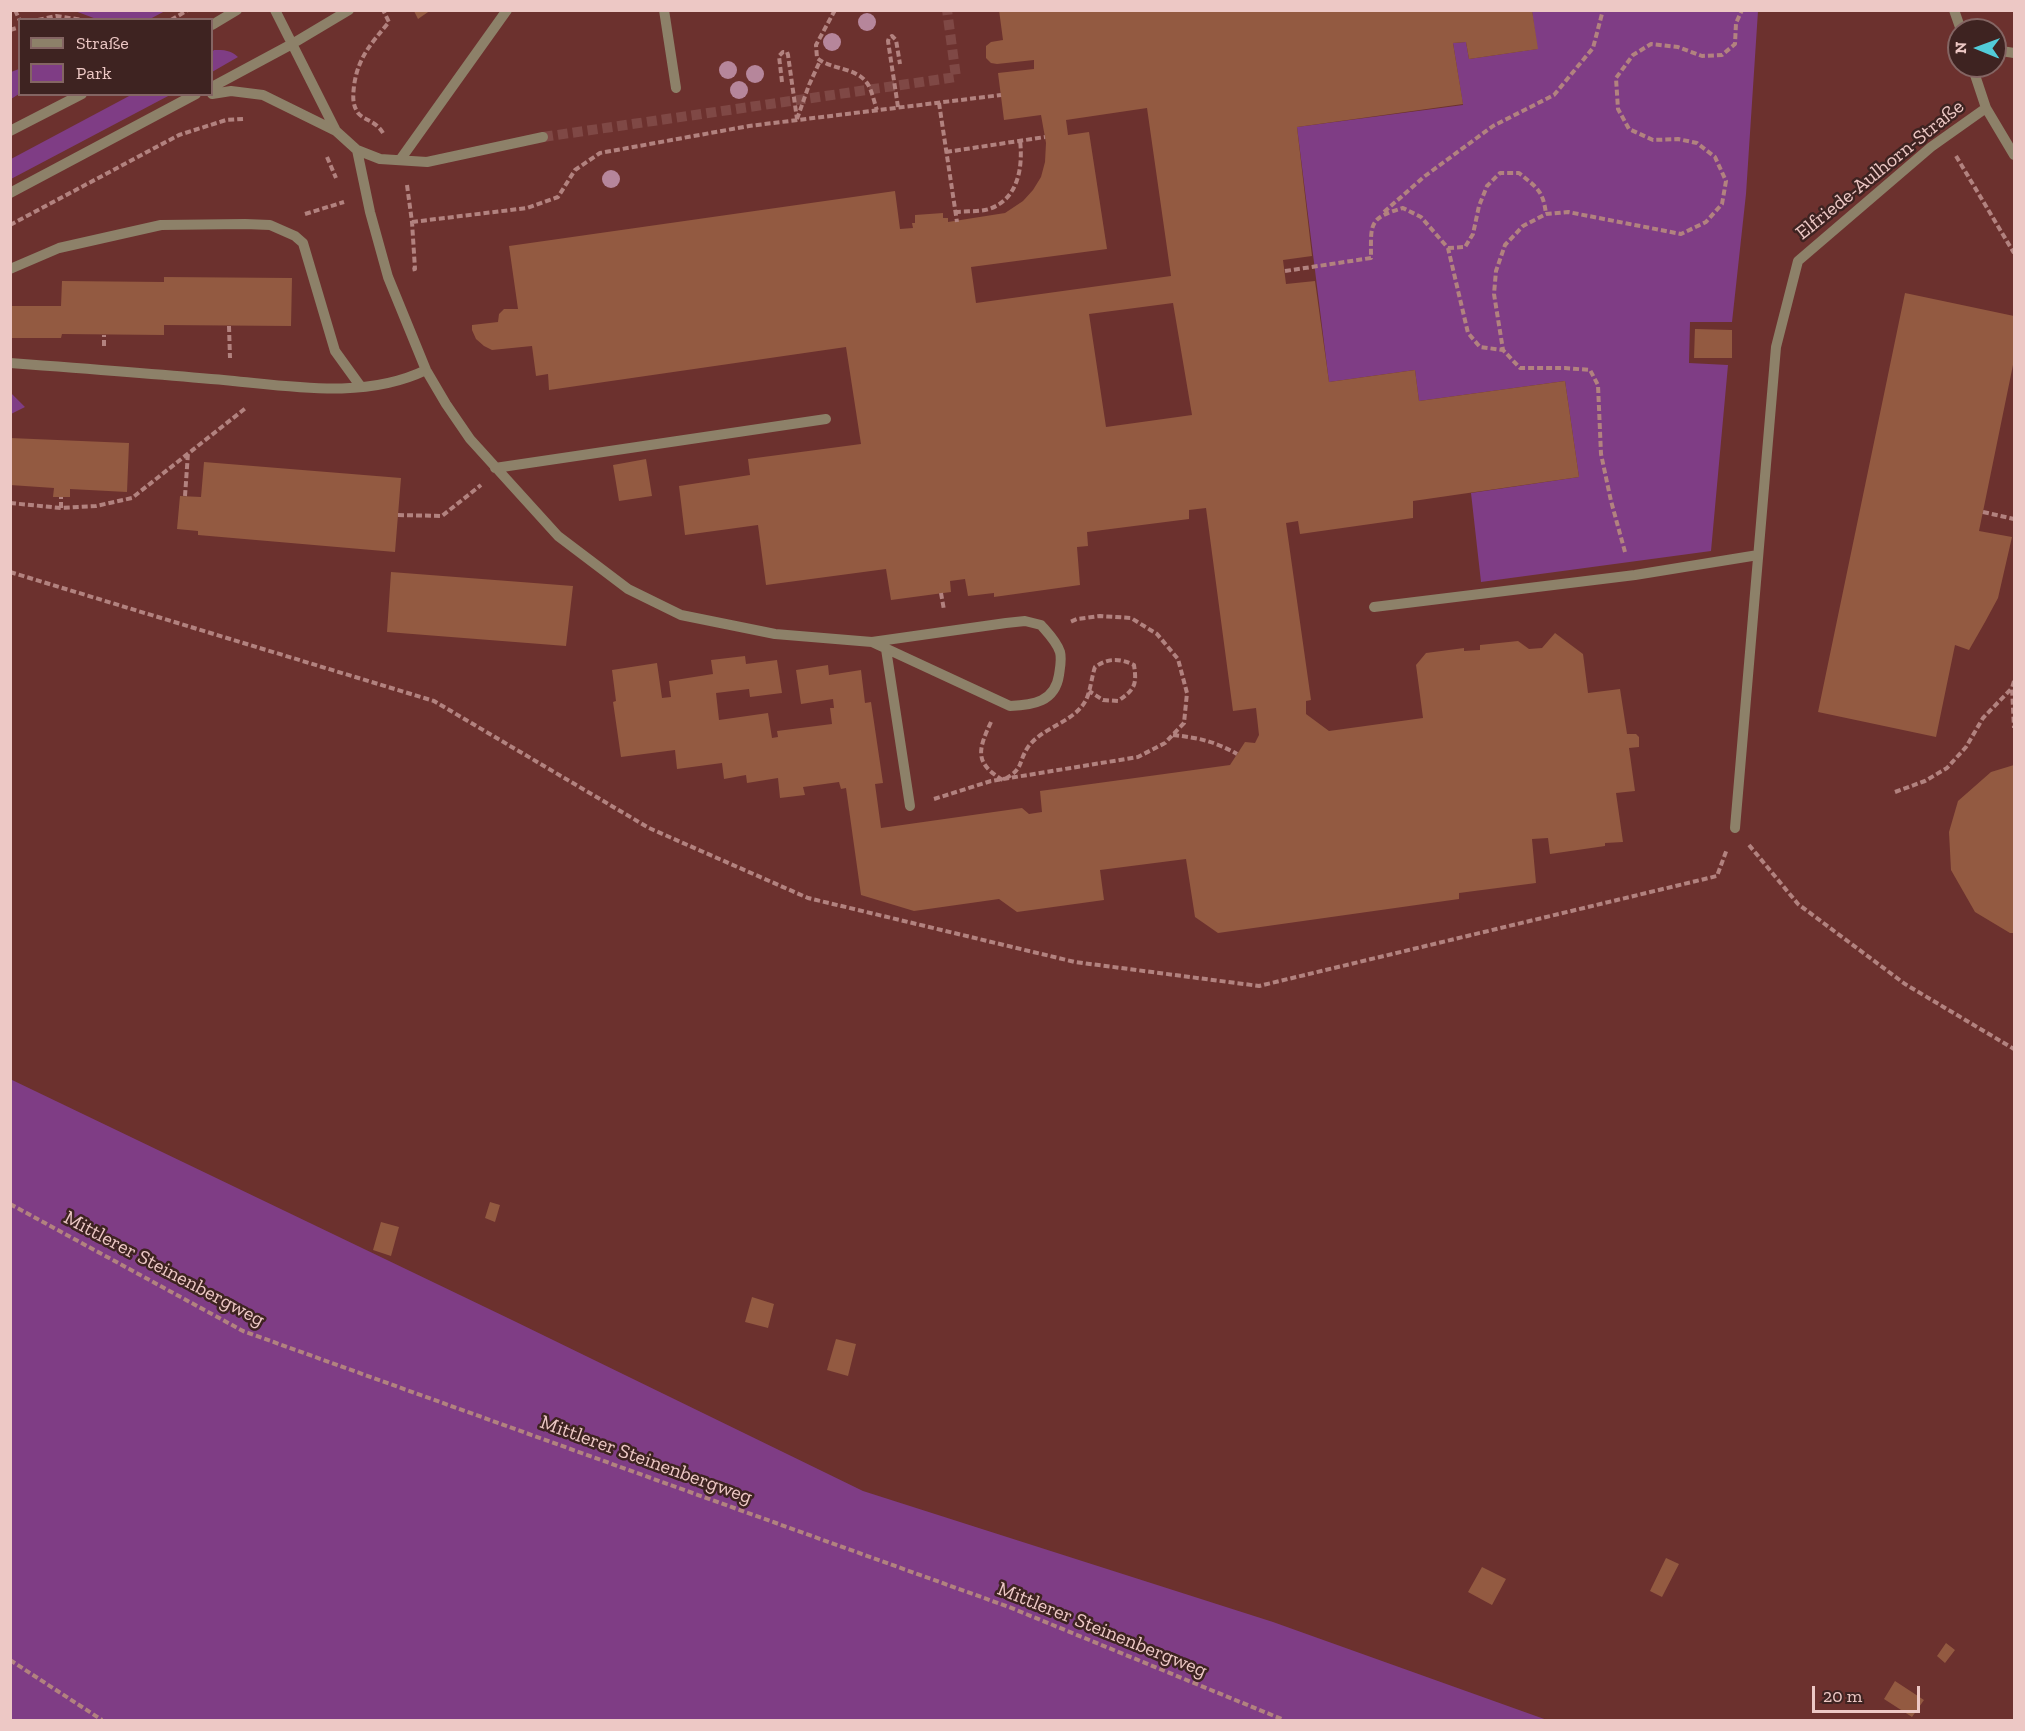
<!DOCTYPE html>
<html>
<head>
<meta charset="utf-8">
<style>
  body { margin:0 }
  #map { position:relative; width:2025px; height:1731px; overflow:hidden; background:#6c312e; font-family:"Zilla Slab",serif }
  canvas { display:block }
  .frame { position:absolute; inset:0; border:12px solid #edc8c5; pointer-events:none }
  .legend { position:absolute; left:18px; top:18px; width:195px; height:78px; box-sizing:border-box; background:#3e2321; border:2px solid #846563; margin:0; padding:8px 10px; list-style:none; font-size:18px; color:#edc8c5 }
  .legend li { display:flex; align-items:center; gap:12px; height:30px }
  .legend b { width:30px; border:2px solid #846563 }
  .north { position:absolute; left:1947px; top:18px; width:60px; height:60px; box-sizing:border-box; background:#3e2321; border:2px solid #846563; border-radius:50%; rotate:271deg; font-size:16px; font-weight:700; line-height:24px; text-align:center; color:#edc8c5 }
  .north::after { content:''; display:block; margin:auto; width:21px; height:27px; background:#52cbd8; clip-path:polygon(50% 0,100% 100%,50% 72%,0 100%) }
  .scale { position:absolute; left:1812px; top:1686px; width:108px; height:27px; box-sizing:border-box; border:3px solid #edc8c5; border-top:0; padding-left:8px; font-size:18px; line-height:21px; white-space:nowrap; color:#edc8c5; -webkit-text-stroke:4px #3e2321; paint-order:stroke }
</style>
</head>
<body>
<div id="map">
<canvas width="2025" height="1731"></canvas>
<div class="frame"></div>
<ul class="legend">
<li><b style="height:8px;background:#8d8169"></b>Straße</li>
<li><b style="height:16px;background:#7f3d85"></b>Park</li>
</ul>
<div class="north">N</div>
<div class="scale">20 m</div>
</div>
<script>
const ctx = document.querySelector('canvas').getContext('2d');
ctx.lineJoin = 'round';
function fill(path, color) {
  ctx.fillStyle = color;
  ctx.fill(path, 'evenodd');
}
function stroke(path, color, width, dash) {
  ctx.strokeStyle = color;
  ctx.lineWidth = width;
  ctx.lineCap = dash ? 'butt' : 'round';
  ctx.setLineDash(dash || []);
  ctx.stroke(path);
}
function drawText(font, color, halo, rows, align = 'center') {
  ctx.font = font + ' "Zilla Slab",serif';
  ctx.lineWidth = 5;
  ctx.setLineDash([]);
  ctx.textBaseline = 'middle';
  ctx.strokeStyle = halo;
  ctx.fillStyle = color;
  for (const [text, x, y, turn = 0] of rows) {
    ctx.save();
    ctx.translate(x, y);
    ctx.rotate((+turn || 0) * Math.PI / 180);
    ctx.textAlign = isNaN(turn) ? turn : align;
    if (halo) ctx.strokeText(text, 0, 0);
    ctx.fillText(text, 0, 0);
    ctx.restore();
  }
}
const green = new Path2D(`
  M 75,11 L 165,10 L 165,11 L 150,19 L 99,20 Z
  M 1532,11 L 1758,11 L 1746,194 L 1732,322 L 1690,322 L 1689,363 L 1728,365 L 1711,551 L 1481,582 L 1471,493 L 1579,477 L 1565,381 L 1419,401 L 1415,370 L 1329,382 L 1297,127 L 1463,105 L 1453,43 L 1466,42 L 1469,59 L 1537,49 Z
  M 214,50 C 224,50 231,50 238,57 L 212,72 L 212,52 Z
  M 19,69 L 19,94 L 11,99 L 11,72 Z
  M 131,95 L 170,95 L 11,179 L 11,159 Z
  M 11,393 L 25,407 L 11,414 L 10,414 Z
  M 10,1079 L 512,1320 L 863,1491 L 1273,1622 L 1547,1720 L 11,1720 Z`);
const building = new Path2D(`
  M 415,10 L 431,10 L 418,19 L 414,11 Z
  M 999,10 L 1532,10 L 1538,49 L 1469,59 L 1466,42 L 1453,43 L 1463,104 L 1297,127 L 1312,256 L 1283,260 L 1286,284 L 1315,281 L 1329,382 L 1415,370 L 1419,401 L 1565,381 L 1579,477 L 1413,501 L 1413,518 L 1300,534 L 1298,521 L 1286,523 L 1311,700 L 1306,701 L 1306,714 L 1329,731 L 1423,718 L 1416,665 L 1426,653 L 1464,648 L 1464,651 L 1480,650 L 1480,645 L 1518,641 L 1529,649 L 1542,648 L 1555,633 L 1583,654 L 1588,693 L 1620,689 L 1627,734 L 1636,734 L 1639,737 L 1639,747 L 1629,748 L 1635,791 L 1616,793 L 1623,842 L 1605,843 L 1605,846 L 1550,854 L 1548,838 L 1532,839 L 1536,883 L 1459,893 L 1459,899 L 1218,933 L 1195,917 L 1186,859 L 1100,870 L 1104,900 L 1017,912 L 999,899 L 914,911 L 861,895 L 846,788 L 841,789 L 839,782 L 803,787 L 805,795 L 780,798 L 778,778 L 747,783 L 746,775 L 724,779 L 722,763 L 677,769 L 675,750 L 621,757 L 613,702 L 616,701 L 612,670 L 657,663 L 662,698 L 671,697 L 669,681 L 713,674 L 711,660 L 745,656 L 746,664 L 777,660 L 782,693 L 750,697 L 749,689 L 716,693 L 719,720 L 768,713 L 772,738 L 778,737 L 777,731 L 832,724 L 830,708 L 834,708 L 833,699 L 801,704 L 796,670 L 828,665 L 829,675 L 861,670 L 865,703 L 871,702 L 883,783 L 875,784 L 881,828 L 1022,808 L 1029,814 L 1042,812 L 1040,791 L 1230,765 L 1245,742 L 1255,743 L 1259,735 L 1256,708 L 1233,711 L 1206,508 L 1189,510 L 1189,519 L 1087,532 L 1088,546 L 1077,547 L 1080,585 L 994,597 L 994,593 L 968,596 L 965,579 L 950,581 L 951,592 L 891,600 L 886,569 L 766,585 L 758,525 L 685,535 L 679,486 L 750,475 L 748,459 L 861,444 L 846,347 L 549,390 L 548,374 L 536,376 L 532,346 L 492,350 L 484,346 L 476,339 L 472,330 L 472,325 L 498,322 L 499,314 L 504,309 L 518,309 L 509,246 L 895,191 L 900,229 L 913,228 L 912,223 L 915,223 L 915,215 L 943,213 L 943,218 L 948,218 L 948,222 L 1005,213 L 1023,201 L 1033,190 L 1041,177 L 1045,162 L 1046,143 L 1041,115 L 1004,120 L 998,73 L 1034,69 L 1034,60 L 997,64 L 991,63 L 986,58 L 986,46 L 991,42 L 1003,40 ZM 1147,108 L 1171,276 L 976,303 L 971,267 L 1107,249 L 1089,132 L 1068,135 L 1066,120 ZM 1173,303 L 1192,415 L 1106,427 L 1089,314 Z
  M 164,277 L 292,278 L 291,326 L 164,325 L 164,335 L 62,334 L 61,338 L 10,338 L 10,306 L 61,306 L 62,281 L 164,282 Z
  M 1905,293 L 2014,316 L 2014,360 L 1979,531 L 2012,537 L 1998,598 L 1985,622 L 1969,650 L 1955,645 L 1936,737 L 1818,712 Z
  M 1695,329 L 1732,330 L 1732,358 L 1694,358 Z
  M 10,438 L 129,443 L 127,492 L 70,489 L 70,497 L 53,497 L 54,488 L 10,485 Z
  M 646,459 L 652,496 L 619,501 L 613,465 Z
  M 204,462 L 401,478 L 395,552 L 198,535 L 198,531 L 177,529 L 180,496 L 201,497 Z
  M 391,572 L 573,586 L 566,646 L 387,632 Z
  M 2014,765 L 2014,933 L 2010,933 L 1975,912 L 1951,870 L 1949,832 L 1958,801 L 1991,772 Z
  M 490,1202 L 500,1205 L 495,1222 L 485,1218 Z
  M 381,1222 L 399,1227 L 391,1256 L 373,1250 Z
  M 752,1297 L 774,1304 L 768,1328 L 745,1322 Z
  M 836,1339 L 856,1344 L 848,1376 L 827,1370 Z
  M 1666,1558 L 1679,1564 L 1662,1597 L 1650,1591 Z
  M 1482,1567 L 1506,1579 L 1492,1605 L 1468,1592 Z
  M 1946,1643 L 1955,1650 L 1945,1663 L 1937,1656 Z
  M 1895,1681 L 1924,1700 L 1912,1717 L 1884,1699 Z`);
const minorTunnel = new Path2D(`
  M 543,137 L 956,77 L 947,10`);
const path = new Path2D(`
  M 15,10 L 20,21
  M 835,10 L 816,45 L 817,58 C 831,70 856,67 867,83 C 872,90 874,102 877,110
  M 38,20 L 56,16 L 83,20
  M 171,20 L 188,10
  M 10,30 L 20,27
  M 782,82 L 779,56 L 783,52 L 787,52 L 788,55 L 797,119
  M 939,103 L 957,222
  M 898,107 L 888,41 L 889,38 L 892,36 L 896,40 L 900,64
  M 797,119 L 809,85 L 820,61
  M 383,133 C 375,120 365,121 358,113 C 352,104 353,96 354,86 C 358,57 371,44 389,22 L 383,10
  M 946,152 L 1045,137
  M 1956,156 L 2014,253
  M 327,157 L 336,178
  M 407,185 L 412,222 L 415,269 L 410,270
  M 955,212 C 966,211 979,212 989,209 C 1019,199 1023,166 1020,140
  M 1384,212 L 1425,176 L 1493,126 L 1554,95 L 1593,48 L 1603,10
  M 305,214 L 344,202
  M 412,222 L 527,208 L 558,197 L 575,170 L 600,153 L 749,126 L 1001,95
  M 10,225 L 179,135 L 226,120 L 243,119
  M 1448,248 L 1465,247 L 1473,234 L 1479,206 L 1487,186 L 1500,173 L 1519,173 C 1537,188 1543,190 1546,214
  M 1285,271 L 1371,258 C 1371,224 1368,218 1403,208 L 1421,217 L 1448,248 L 1468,333 L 1480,347 L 1503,350
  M 229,326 L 230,358
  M 104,346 L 104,335
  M 185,496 L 188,453
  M 10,503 L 61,508 L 96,506 L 132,498 L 247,407
  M 61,508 L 61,497
  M 1983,512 L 2014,519
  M 398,515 L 442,516 L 481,485
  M 1625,552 L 1611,501 L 1601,454 L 1598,385 L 1590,370 L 1565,368 L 1520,368 L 1503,350 L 1494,294 L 1496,271 L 1505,245 L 1523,226 L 1546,214 L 1568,212 L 1681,234 L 1706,222 L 1722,204 L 1726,181 L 1715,157 L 1697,143 L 1678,139 L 1653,140 L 1629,129 L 1618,109 L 1616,78 L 1633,55 L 1651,44 L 1678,47 L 1702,56 L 1722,55 L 1735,44 L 1736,23 L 1742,10
  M 10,572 L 434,701 L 649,828 L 808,898 L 1075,962 L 1259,986 L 1717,876 L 1727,849
  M 941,593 L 944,610
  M 2014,681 L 2012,688 L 2014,728
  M 991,722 C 978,750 974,763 1003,780 C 1025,768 1017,764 1028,747 C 1044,725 1079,722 1088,695 C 1091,686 1092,676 1095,667 C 1108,658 1119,658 1134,665 C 1137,685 1135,689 1118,701 L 1103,700 L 1089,691
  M 1173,735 C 1199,738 1214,741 1237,754
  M 1895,792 L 1925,781 L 1947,768 L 1966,747 L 1983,718 L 2012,688
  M 934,799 L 991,781 L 1138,757 L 1165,743 L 1184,723 L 1187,693 L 1178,659 L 1157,634 L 1131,618 L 1100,616 L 1077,619 L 1070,622
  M 1749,845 L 1798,904 L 1905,984 L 2014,1049
  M 10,1204 L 243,1331 L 1009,1607 L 1284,1720
  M 10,1660 L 102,1720`);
const minor = new Path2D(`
  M 275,10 L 336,131 L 357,150 L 370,212 L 388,277 L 426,370 L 446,404 L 470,439 L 558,536 L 628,589 L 681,615 L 775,634 L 872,642 L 1006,623 L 1025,621 L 1041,625 C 1048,633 1057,642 1060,652 C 1062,659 1060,668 1059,675 C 1055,702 1033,705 1010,706 L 872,642
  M 664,10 L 676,88
  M 1954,10 L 1961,30
  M 212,25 L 237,10
  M 1995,50 L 2014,53
  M 1972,66 L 1986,108 L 2014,155
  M 212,87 L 292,44 L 349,10
  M 212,94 L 231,91 L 263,95 L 336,131
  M 10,131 L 82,94
  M 357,150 L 380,159 L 427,162 L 543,137
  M 400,160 L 507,10
  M 10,193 L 196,94
  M 10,269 L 59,248 L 161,225 L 245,224 L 270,225 L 295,236 L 303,243 L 335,351 L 361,387
  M 10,363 C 77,368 144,373 211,379 C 281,384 360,402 426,370
  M 495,468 L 826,419
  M 1374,607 L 1635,575 L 1758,555
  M 886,649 L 910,806
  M 1735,828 L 1776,347 L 1798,261 L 1931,147 L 1986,108`);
const trees = [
  [867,22],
  [832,42],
  [728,70],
  [755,74],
  [739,90],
  [611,179]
];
const streetNames = [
  ["Elfriede-Aulhorn-Straße",1880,170,-39],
  ["Mittlerer Steinenbergweg",164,1269,28],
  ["Mittlerer Steinenbergweg",646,1460,20],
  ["Mittlerer Steinenbergweg",1102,1630,22]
];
fill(green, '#7f3d85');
fill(building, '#935a41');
stroke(minorTunnel, '#7f4845', 10, [10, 5]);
stroke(path, '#b2827f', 4, [6, 3]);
stroke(minor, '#8d8169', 10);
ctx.fillStyle = '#b6869b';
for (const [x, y] of trees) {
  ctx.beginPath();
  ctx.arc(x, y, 9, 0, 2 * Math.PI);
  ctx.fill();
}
drawText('20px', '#edc8c5', '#3e2321', streetNames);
</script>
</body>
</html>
